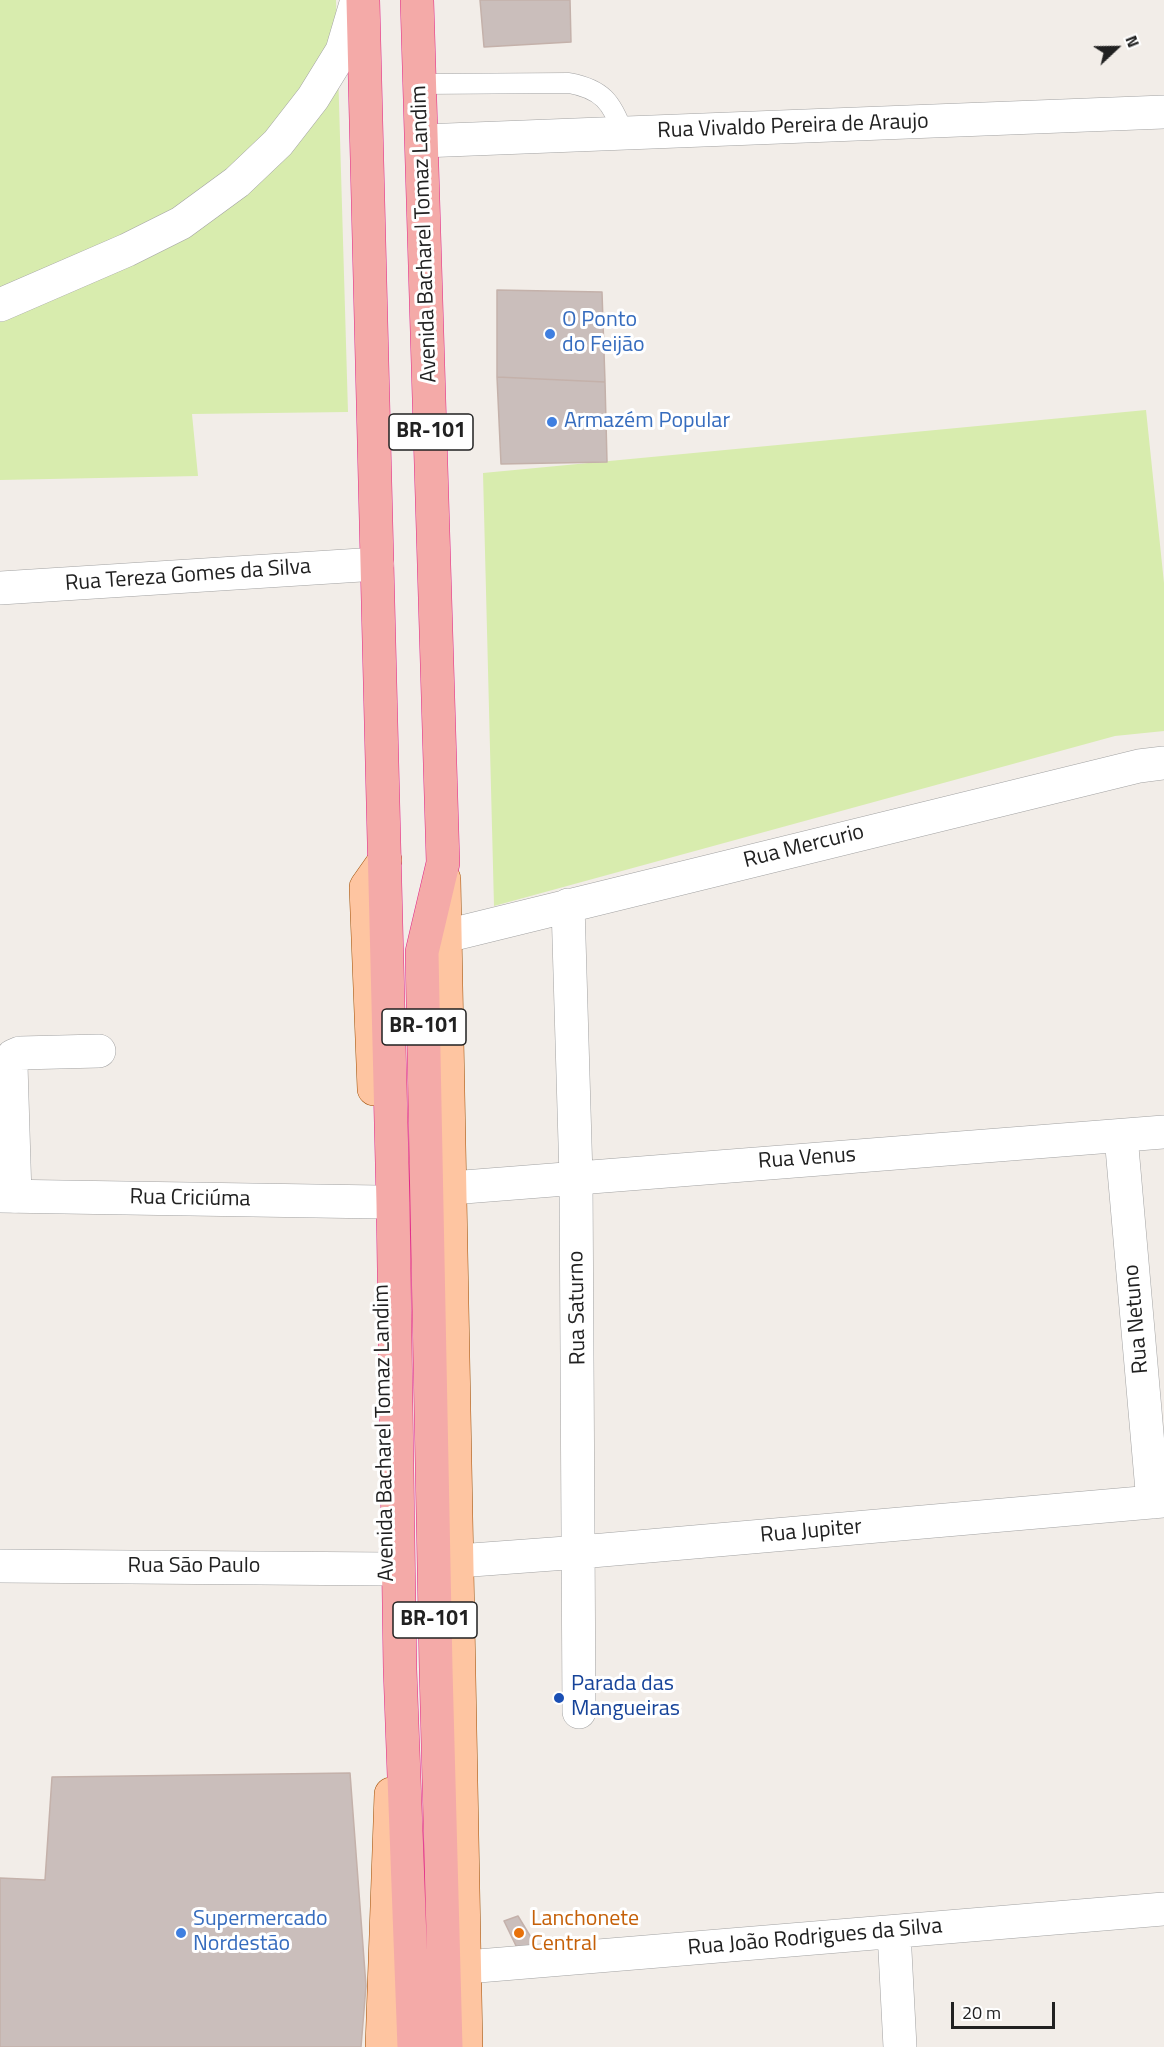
<!DOCTYPE html>
<html>
<head>
<meta charset="utf-8">
<style>
  body { margin:0 }
  #map { position:relative; width:1164px; height:2047px; overflow:hidden; background:#f2ede8; font-family:"Titillium Web",sans-serif }
  canvas { display:block }
  .north { position:absolute; left:1086px; top:18px; width:60px; height:60px; -webkit-text-stroke:4px #fff; paint-order:stroke; rotate:68deg; font-size:16px; font-weight:700; line-height:24px; text-align:center; color:#212121 }
  .north::after { content:''; display:block; margin:auto; width:21px; height:27px; background:#212121; clip-path:polygon(50% 0,100% 100%,50% 72%,0 100%) }
  .scale { position:absolute; left:951px; top:2002px; width:104px; height:27px; box-sizing:border-box; border:3px solid #212121; border-top:0; padding-left:8px; font-size:18px; line-height:21px; white-space:nowrap; color:#212121; -webkit-text-stroke:4px #fff; paint-order:stroke }
</style>
</head>
<body>
<div id="map">
<canvas width="1164" height="2047"></canvas>
<div class="north">N</div>
<div class="scale">20 m</div>
</div>
<script>
const ctx = document.querySelector('canvas').getContext('2d');
ctx.lineJoin = 'round';
function fill(path, color) {
  ctx.fillStyle = color;
  ctx.fill(path, 'evenodd');
}
function stroke(path, color, width, dash) {
  ctx.strokeStyle = color;
  ctx.lineWidth = width;
  ctx.lineCap = dash ? 'butt' : 'round';
  ctx.setLineDash(dash || []);
  ctx.stroke(path);
}
function drawText(font, color, halo, rows, align = 'center') {
  ctx.font = font + ' "Titillium Web",sans-serif';
  ctx.lineWidth = 6;
  ctx.setLineDash([]);
  ctx.textBaseline = 'middle';
  ctx.strokeStyle = halo;
  ctx.fillStyle = color;
  for (const [text, x, y, turn = 0] of rows) {
    ctx.save();
    ctx.translate(x, y);
    ctx.rotate((+turn || 0) * Math.PI / 180);
    ctx.textAlign = isNaN(turn) ? turn : align;
    if (halo) ctx.strokeText(text, 0, 0);
    ctx.fillText(text, 0, 0);
    ctx.restore();
  }
}
const grass = new Path2D(`
  M 0,0 L 336,0 L 348,412 L 192,414 L 198,476 L 0,480 Z
  M 1146,410 L 1164,583 L 1164,731 L 1115,736 L 494,906 L 483,473 Z`);
const building = new Path2D(`
  M 480,0 L 570,0 L 571,42 L 484,47 Z
  M 497,290 L 602,292 L 605,382 L 497,377 Z
  M 497,377 L 605,382 L 607,462 L 501,464 Z
  M 350,1773 L 366,1986 L 361,2047 L 0,2047 L 0,1878 L 45,1880 L 52,1777 Z
  M 518,1916 L 535,1944 L 519,1952 L 504,1921 Z`);
const service = new Path2D(`
  M 420,84 L 569,83 C 602,89 612,102 623,133`);
const minor = new Path2D(`
  M 0,305 L 127,250 L 181,223 L 237,182 L 278,143 L 313,98 L 342,51 L 357,0
  M 0,588 L 377,564
  M 568,905 L 576,1177 L 579,1712
  M 446,936 L 1139,766 L 1164,763
  M 1121,1136 L 1153,1502
  M 451,1188 L 1164,1132
  M 15,1196 L 11,1065 L 13,1056 L 20,1053 L 99,1051
  M 458,1561 L 580,1552 L 1164,1501
  M 0,1566 L 388,1569
  M 894,1932 L 900,2047
  M 466,1967 L 1164,1909`);
const tertiary = new Path2D(`
  M 422,141 L 1164,112
  M 0,1196 L 379,1202`);
const primary = new Path2D(`
  M 444,879 L 466,2047
  M 374,1089 L 366,887 L 385,860
  M 382,2047 L 391,1794`);
const trunk = new Path2D(`
  M 363,0 L 393,1203 L 400,1669 L 414,2047
  M 417,0 L 443,863 L 422,952 L 436,1669 L 446,2047`);
const markers = [
  [550,334,6,"#3f7fe0"],
  [552,422,6,"#3f7fe0"],
  [559,1698,6,"#1a4fb4"],
  [181,1933,6,"#3f7fe0"],
  [519,1933,6,"#e8710a"]
];
const shields = [
  [431,432,84],
  [424,1027,84],
  [435,1620,84]
];
const shieldNames = [
  ["BR-101",431,432],
  ["BR-101",424,1027],
  ["BR-101",435,1620]
];
const streetNames = [
  ["Rua Vivaldo Pereira de Araujo",793,127,-2],
  ["Avenida Bacharel Tomaz Landim",425,234,-92],
  ["Rua Tereza Gomes da Silva",188,576,-4],
  ["Rua Mercurio",804,847,-14],
  ["Rua Venus",807,1159,-4],
  ["Rua Criciúma",190,1199,1],
  ["Rua Saturno",578,1308,-91],
  ["Rua Netuno",1137,1319,-95],
  ["Avenida Bacharel Tomaz Landim",385,1433,-91],
  ["Rua Jupiter",811,1532,-5],
  ["Rua São Paulo",194,1567],
  ["Rua João Rodrigues da Silva",815,1938,-5]
];
const shopNames = [
  ["O Ponto",562,321],
  ["do Feijão",562,346],
  ["Armazém Popular",564,422],
  ["Supermercado",193,1920],
  ["Nordestão",193,1945]
];
const transitNames = [
  ["Parada das",571,1685],
  ["Mangueiras",571,1710]
];
const foodNames = [
  ["Lanchonete",531,1920],
  ["Central",531,1945]
];
fill(grass, '#d8ecae');
fill(building, '#cabebb');
stroke(building, '#c4b1aa', 1.5);
stroke(service, '#a2a2a2', 21);
stroke(minor, '#a2a2a2', 34);
stroke(tertiary, '#a2a2a2', 34);
stroke(primary, '#9f4d00', 34);
stroke(trunk, '#e02587', 34);
stroke(service, '#fff', 20);
stroke(minor, '#fff', 33);
stroke(tertiary, '#fff', 33);
stroke(primary, '#fec5a1', 33);
stroke(trunk, '#f4aaa8', 33);
for (const [x, y, r, color] of markers) {
  const dot = new Path2D();
  dot.arc(x, y, r, 0, 2 * Math.PI);
  ctx.fillStyle = color;
  ctx.fill(dot);
  stroke(dot, '#fff', 2);
}
for (const [x, y, w] of shields) {
  const box = new Path2D();
  box.roundRect(x - w / 2, y - 18, w, 36, 4.5);
  ctx.fillStyle = '#fff';
  ctx.fill(box);
  stroke(box, '#212121', 1.5);
}
drawText('bold 21px', '#212121', null, shieldNames);
drawText('22px', '#212121', '#fff', streetNames);
drawText('22px', '#366cbe', '#fff', shopNames, 'left');
drawText('22px', '#164399', '#fff', transitNames, 'left');
drawText('22px', '#c56008', '#fff', foodNames, 'left');
</script>
</body>
</html>
